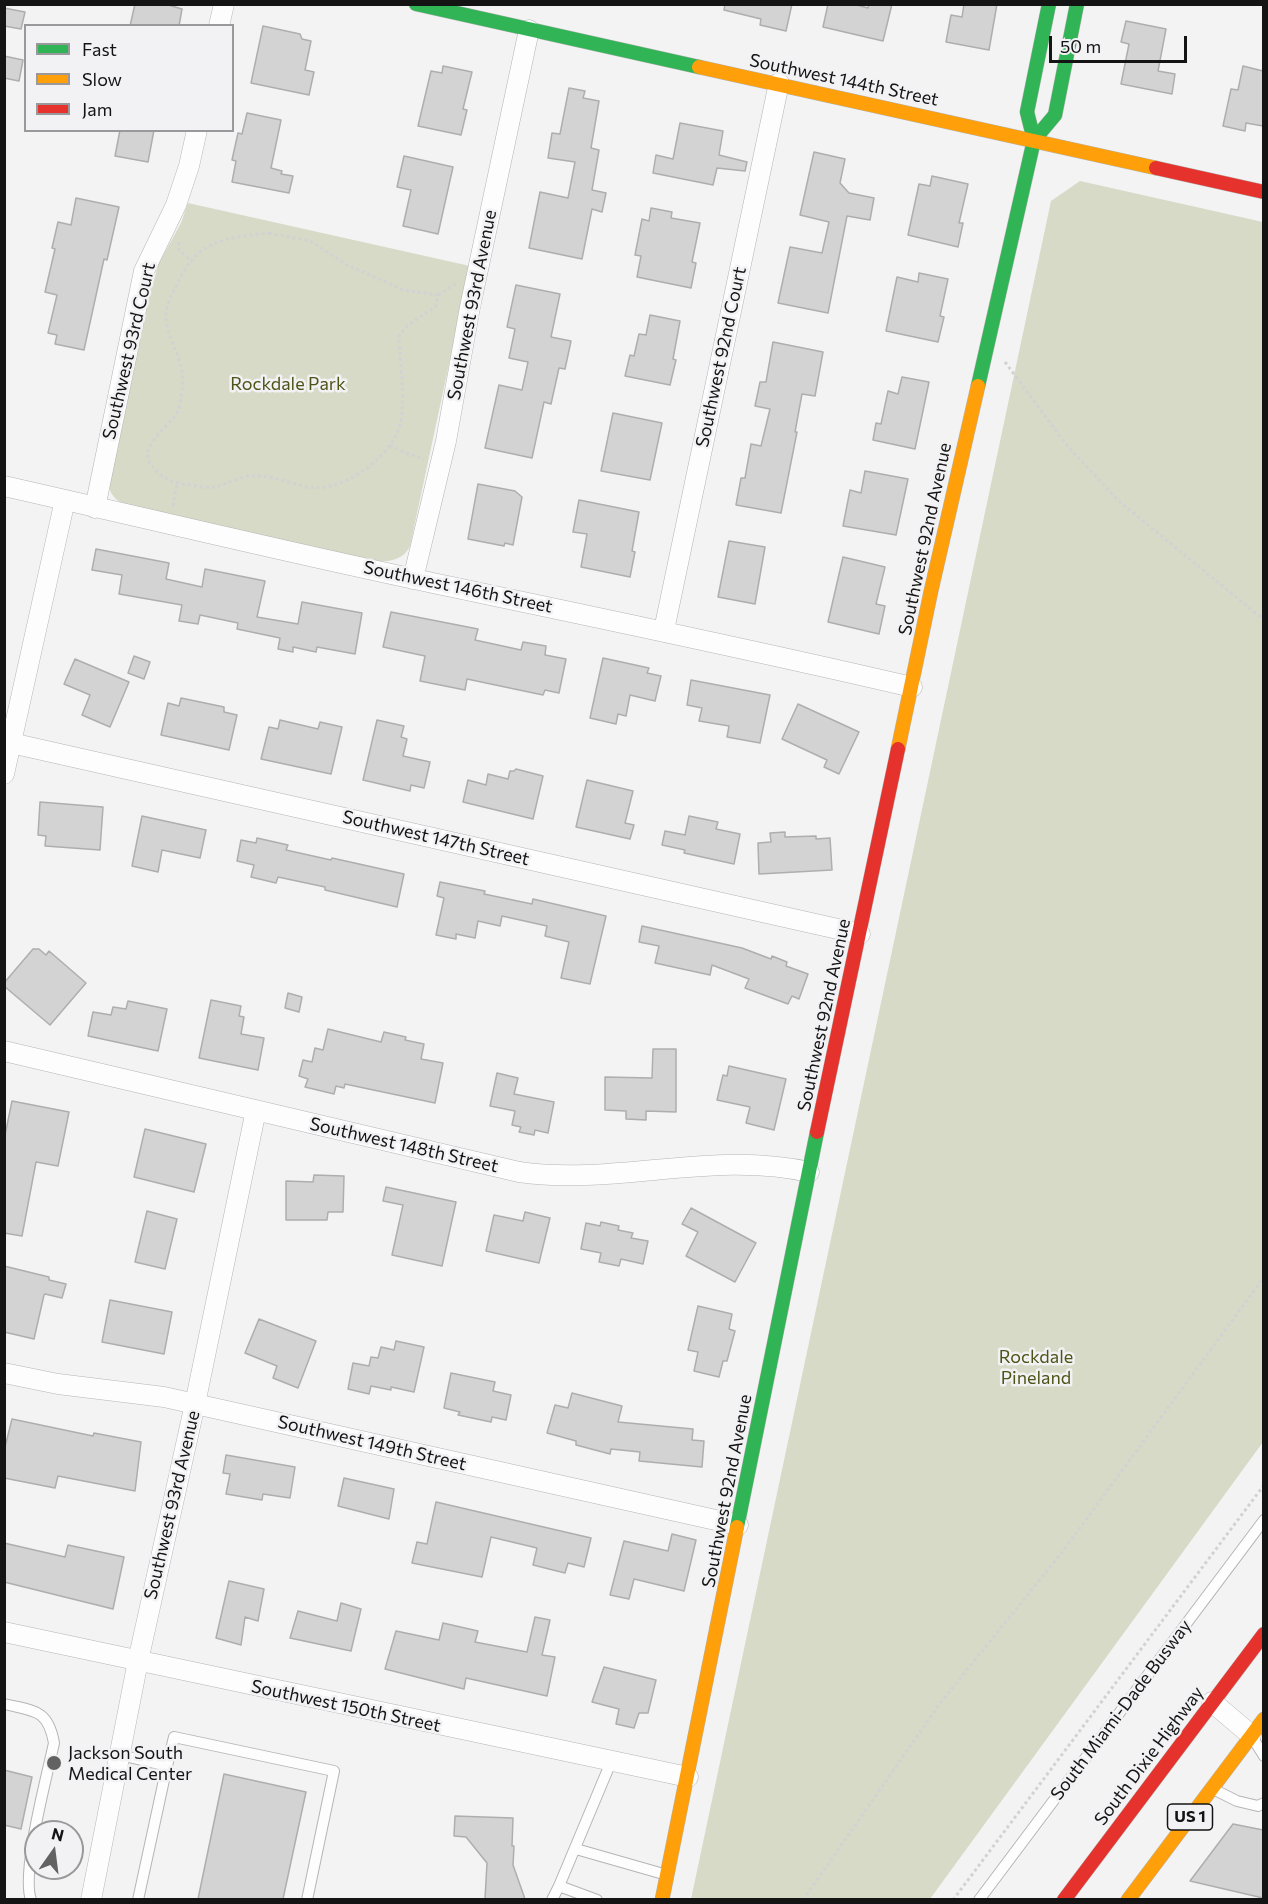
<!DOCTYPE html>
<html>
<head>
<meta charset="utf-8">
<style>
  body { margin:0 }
  #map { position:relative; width:1268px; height:1904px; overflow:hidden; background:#f3f3f3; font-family:Commissioner,sans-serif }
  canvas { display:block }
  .frame { position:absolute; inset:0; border:6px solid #141415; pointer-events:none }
  .legend { position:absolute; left:24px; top:24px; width:210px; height:108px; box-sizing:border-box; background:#f2f2f4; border:2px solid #99999b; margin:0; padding:8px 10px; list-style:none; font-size:18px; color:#141415 }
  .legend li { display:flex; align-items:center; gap:12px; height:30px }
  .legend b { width:30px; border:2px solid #99999b }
  .north { position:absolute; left:24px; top:1820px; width:60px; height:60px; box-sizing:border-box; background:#f2f2f4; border:2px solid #99999b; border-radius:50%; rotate:14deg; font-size:16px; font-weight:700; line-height:24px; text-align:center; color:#141415 }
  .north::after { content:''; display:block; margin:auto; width:21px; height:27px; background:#626263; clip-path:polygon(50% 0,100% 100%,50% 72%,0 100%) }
  .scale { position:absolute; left:1049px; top:36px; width:138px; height:27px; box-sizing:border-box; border:3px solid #141415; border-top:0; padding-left:8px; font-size:18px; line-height:21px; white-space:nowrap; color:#141415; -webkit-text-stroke:4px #f2f2f4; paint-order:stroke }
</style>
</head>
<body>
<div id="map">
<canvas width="1268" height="1904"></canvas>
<div class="frame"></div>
<ul class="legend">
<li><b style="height:8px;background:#30b455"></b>Fast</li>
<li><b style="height:8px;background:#ff9f0a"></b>Slow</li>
<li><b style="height:8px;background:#e5322d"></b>Jam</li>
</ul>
<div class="north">N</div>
<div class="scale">50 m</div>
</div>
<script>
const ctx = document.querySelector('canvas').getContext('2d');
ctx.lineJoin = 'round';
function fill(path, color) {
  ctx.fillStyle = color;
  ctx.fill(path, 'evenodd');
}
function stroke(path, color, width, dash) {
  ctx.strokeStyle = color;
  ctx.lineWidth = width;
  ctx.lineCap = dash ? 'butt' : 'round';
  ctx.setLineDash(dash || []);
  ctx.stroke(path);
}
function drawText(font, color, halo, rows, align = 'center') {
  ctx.font = font + ' Commissioner,sans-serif';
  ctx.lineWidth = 5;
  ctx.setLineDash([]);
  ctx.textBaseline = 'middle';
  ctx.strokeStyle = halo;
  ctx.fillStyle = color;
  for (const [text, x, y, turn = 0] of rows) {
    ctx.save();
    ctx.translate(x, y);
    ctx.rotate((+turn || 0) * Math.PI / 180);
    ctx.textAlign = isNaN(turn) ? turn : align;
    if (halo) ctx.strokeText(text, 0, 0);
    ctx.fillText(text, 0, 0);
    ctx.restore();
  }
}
const green = new Path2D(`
  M 1080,181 L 1263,222 L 1263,1442 L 930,1899 L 691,1899 L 1051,201 Z
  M 188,203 L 470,266 L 410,546 C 403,561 388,562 373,561 L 130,507 C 119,502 111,498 109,486 L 152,285 L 159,263 L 181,223 Z`);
const building = new Path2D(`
  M 135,4 L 165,4 L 182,9 L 179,26 L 130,26 Z
  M 725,4 L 792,4 L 786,31 L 760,25 L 761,19 L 724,10 Z
  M 828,4 L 853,4 L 868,8 L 869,4 L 892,4 L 883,41 L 823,27 Z
  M 964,4 L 997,4 L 989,50 L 946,42 L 951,15 L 962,17 Z
  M 4,8 L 25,12 L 21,29 L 4,26 Z
  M 1126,21 L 1166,29 L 1158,71 L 1175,74 L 1172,94 L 1121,84 L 1129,44 L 1121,42 Z
  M 263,26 L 300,34 L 302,39 L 311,41 L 305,70 L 314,72 L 309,95 L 251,83 Z
  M 4,56 L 23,60 L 19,81 L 4,78 Z
  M 443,66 L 472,72 L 463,109 L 467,110 L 461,135 L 418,126 L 431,71 L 442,73 Z
  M 1243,66 L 1263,71 L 1263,126 L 1246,123 L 1245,131 L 1223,126 L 1231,89 L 1238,90 Z
  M 569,88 L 585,91 L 583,98 L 599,101 L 591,148 L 599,150 L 592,190 L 606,193 L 602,212 L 592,209 L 582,259 L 529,248 L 540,192 L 568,198 L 575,162 L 548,158 L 552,133 L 560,134 Z
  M 247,113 L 281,120 L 271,168 L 282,171 L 281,174 L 293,176 L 289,193 L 232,182 L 236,161 L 232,160 L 238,133 L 242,134 Z
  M 680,123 L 723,131 L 719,155 L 747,162 L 745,171 L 717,168 L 713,185 L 653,173 L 656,155 L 673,159 Z
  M 120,130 L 154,130 L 148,162 L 115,156 Z
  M 814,152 L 845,159 L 840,183 L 849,193 L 874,198 L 870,220 L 847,216 L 828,313 L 778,303 L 790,247 L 822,253 L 829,222 L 800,215 Z
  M 404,156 L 453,167 L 438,234 L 403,226 L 411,190 L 397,187 Z
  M 932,176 L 968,184 L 959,223 L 963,223 L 958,247 L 908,235 L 919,184 L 930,186 Z
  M 76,198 L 119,207 L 107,260 L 104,259 L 84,350 L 55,344 L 57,335 L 48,333 L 57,295 L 45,292 L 55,249 L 52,248 L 58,222 L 71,225 Z
  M 651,208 L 672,212 L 671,218 L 700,223 L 692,262 L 696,263 L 691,288 L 637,277 L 641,256 L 635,255 L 642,219 L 649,221 Z
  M 919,273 L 948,279 L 940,316 L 944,317 L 938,342 L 886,331 L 897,277 L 918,282 Z
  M 516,285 L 560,294 L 551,337 L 571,341 L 565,369 L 559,368 L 551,404 L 544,402 L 532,458 L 485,448 L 499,385 L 522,390 L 528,362 L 509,358 L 515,329 L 507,327 Z
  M 650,315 L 680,321 L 673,359 L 676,360 L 670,385 L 625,376 L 630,355 L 634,356 L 639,334 L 646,335 Z
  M 773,342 L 823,352 L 815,396 L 802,394 L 795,432 L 797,432 L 781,513 L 736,505 L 741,478 L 745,478 L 751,444 L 761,446 L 770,409 L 755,406 L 760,382 L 766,382 Z
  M 902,377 L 929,382 L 915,449 L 873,440 L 876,423 L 881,424 L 888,391 L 898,394 Z
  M 613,413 L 662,423 L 650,480 L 601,471 Z
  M 865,471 L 908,479 L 896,535 L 843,526 L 850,490 L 861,493 Z
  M 478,484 L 515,491 L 522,497 L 513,545 L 505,543 L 504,546 L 468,539 Z
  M 579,500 L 639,512 L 632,551 L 635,552 L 630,577 L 581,567 L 587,534 L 573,532 Z
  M 729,541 L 765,547 L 755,604 L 718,597 Z
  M 96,549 L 169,563 L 166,579 L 202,587 L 205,569 L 265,581 L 257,617 L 298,624 L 302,602 L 362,613 L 355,654 L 317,647 L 316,652 L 293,647 L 293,652 L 278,649 L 280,638 L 237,629 L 238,623 L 200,615 L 198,624 L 179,621 L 182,605 L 119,594 L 122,575 L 92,570 Z
  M 843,557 L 885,567 L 876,604 L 885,606 L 879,634 L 828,622 Z
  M 391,612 L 478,629 L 475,640 L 521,650 L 523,642 L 546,646 L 545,655 L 566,659 L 559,693 L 545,690 L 543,695 L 467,679 L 465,690 L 420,681 L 425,656 L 383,647 Z
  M 134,656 L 150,662 L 144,679 L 128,673 Z
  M 603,658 L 649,668 L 647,673 L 661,676 L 655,701 L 630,695 L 626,716 L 618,714 L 616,724 L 590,718 Z
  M 75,659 L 129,682 L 110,727 L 82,715 L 90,695 L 64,684 Z
  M 691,680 L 770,695 L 760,743 L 727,737 L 729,726 L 699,721 L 702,708 L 687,705 Z
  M 181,698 L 224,707 L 224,712 L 237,715 L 229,750 L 161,735 L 168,703 L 179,706 Z
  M 798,704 L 859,732 L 839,774 L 824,767 L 827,760 L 782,739 Z
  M 280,720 L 318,729 L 320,722 L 342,727 L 331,774 L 261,759 L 269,727 L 278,729 Z
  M 377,720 L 404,726 L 401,737 L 407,739 L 403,756 L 430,762 L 424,788 L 411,785 L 410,791 L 363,780 Z
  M 516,769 L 543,776 L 533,819 L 463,802 L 468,780 L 486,785 L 488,774 L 508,779 L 510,771 L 514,771 Z
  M 587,780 L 633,791 L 625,823 L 634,825 L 630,839 L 576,827 Z
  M 40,802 L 103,807 L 100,850 L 45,846 L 46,836 L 38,835 Z
  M 142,816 L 206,830 L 200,858 L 162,850 L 158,872 L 132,866 Z
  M 689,816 L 718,822 L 716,829 L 740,834 L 734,864 L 684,853 L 685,850 L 662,845 L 665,831 L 685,835 Z
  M 785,832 L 785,837 L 816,836 L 816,839 L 830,838 L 832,870 L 759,874 L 758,843 L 771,842 L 770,833 Z
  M 257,838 L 288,845 L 286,850 L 331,860 L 332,858 L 404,874 L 397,907 L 325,890 L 325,887 L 278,877 L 276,883 L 251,877 L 254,865 L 237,861 L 241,840 L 256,843 Z
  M 440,882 L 485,891 L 484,894 L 532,904 L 533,899 L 606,916 L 590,984 L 561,978 L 569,942 L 545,936 L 547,926 L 502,916 L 500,926 L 478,921 L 475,938 L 456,934 L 456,939 L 436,935 L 444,898 L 437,896 Z
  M 642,926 L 742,948 L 771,959 L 772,956 L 787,962 L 786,966 L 808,974 L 799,999 L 792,996 L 788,1004 L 745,988 L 749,979 L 712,965 L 710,975 L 655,963 L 659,946 L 639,942 Z
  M 33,949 L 39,949 L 46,955 L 49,951 L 86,983 L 50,1025 L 4,986 L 4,983 Z
  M 288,993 L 302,997 L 299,1012 L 285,1008 Z
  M 211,1000 L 241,1006 L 239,1016 L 244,1017 L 241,1034 L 264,1038 L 258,1070 L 199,1058 Z
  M 128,1001 L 167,1009 L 158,1051 L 88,1036 L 93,1012 L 111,1015 L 113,1007 L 126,1009 Z
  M 328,1029 L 381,1042 L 384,1032 L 406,1037 L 405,1040 L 424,1044 L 421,1059 L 443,1063 L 435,1103 L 345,1084 L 344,1088 L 336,1086 L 334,1094 L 305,1087 L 308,1079 L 299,1076 L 303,1060 L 312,1062 L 315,1048 L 323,1050 Z
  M 653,1049 L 676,1049 L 676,1112 L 646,1111 L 646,1120 L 626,1119 L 626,1111 L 605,1110 L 605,1077 L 652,1078 Z
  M 729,1066 L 786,1079 L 774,1130 L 746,1123 L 750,1107 L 717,1100 L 723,1075 L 727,1076 Z
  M 497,1073 L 518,1078 L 514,1094 L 554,1102 L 548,1133 L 535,1130 L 534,1135 L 519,1132 L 521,1127 L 512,1125 L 515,1111 L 490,1106 Z
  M 12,1101 L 69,1112 L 58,1166 L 36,1162 L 22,1236 L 4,1233 L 4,1140 Z
  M 145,1129 L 206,1144 L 194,1192 L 134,1177 Z
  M 314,1175 L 344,1176 L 343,1212 L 328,1212 L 327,1220 L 286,1220 L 286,1181 L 313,1182 Z
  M 386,1187 L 456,1202 L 442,1266 L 392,1255 L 403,1205 L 383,1201 Z
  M 691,1208 L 756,1243 L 735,1282 L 686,1256 L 698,1232 L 682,1224 Z
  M 147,1211 L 177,1219 L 165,1269 L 135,1262 Z
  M 525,1212 L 550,1218 L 539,1263 L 486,1251 L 494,1215 L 523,1221 Z
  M 601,1222 L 619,1226 L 618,1230 L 633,1233 L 631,1238 L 648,1241 L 643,1264 L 621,1259 L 619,1266 L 599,1262 L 601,1253 L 581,1249 L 586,1223 L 600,1226 Z
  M 4,1266 L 49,1277 L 49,1280 L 66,1284 L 62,1298 L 45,1294 L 44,1295 L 34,1339 L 4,1332 Z
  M 110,1300 L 172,1312 L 164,1354 L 102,1342 Z
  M 698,1306 L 732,1314 L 729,1329 L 735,1331 L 727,1361 L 723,1361 L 719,1377 L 694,1371 L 698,1352 L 688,1350 Z
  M 259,1319 L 316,1341 L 298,1388 L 273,1378 L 277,1366 L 245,1353 Z
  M 396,1341 L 424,1347 L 414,1392 L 391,1387 L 391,1390 L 371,1386 L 369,1394 L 348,1389 L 353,1363 L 369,1366 L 371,1357 L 378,1358 L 381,1347 L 394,1350 Z
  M 451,1373 L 495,1382 L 493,1391 L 511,1395 L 506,1420 L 492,1417 L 491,1422 L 458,1415 L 460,1412 L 444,1408 Z
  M 572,1393 L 622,1406 L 618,1422 L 693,1429 L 692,1440 L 704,1441 L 702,1467 L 639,1461 L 640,1452 L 611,1449 L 610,1454 L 576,1445 L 576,1441 L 547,1433 L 555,1405 L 568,1408 Z
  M 12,1419 L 93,1436 L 94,1433 L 141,1442 L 135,1491 L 58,1476 L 55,1488 L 4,1478 L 4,1451 Z
  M 226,1455 L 295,1467 L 290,1498 L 263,1494 L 262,1500 L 226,1494 L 230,1474 L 223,1473 Z
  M 344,1478 L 394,1489 L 389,1519 L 338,1506 Z
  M 436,1502 L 591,1538 L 584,1567 L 568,1563 L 565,1573 L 533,1565 L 537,1548 L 491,1537 L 482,1577 L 412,1563 L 417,1542 L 427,1544 Z
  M 672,1534 L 696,1540 L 684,1591 L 634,1579 L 629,1599 L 610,1595 L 624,1541 L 668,1551 Z
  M 4,1543 L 65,1557 L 68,1545 L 124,1557 L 113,1609 L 4,1582 Z
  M 229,1581 L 264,1589 L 258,1621 L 245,1617 L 241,1645 L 216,1638 Z
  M 341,1603 L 361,1609 L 351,1651 L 290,1638 L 298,1611 L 337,1621 Z
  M 535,1617 L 550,1620 L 542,1655 L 555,1657 L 547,1696 L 466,1678 L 464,1689 L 385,1669 L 396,1631 L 439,1640 L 443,1623 L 478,1631 L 475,1642 L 527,1652 Z
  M 604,1667 L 656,1680 L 648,1713 L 639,1713 L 634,1728 L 616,1724 L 619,1709 L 592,1702 Z
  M 4,1770 L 32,1777 L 21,1829 L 4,1825 Z
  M 224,1774 L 306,1792 L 283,1899 L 198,1899 Z
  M 455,1816 L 513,1818 L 512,1846 L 514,1846 L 513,1865 L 525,1899 L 485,1899 L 487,1863 L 466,1837 L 454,1836 Z
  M 1233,1824 L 1263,1830 L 1263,1898 L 1190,1881 Z`);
const path = new Path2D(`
  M 269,233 L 310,241 L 345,264 L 404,290 L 438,295 L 436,306 L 407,326 L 399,336 C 399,367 410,413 394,439 C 379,465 338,493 307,487 C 289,483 268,474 249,476 C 238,478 226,484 215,487 C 209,488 203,487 197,486 C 176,483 163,482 150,463 C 138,445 172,425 178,411 C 180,407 180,401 181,397 C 188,360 170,350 166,319 C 165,309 170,297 175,289 C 181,275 191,257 204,249 C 223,237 248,235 269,233 Z
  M 179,242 L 179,250 L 192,262
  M 438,295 L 457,283
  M 1005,362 L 1069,448 L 1121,503 L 1264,620
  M 390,445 L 405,453 L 424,459
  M 173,506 L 177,485
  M 803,1900 L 941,1702 L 1063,1551 L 1264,1277
  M 953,1900 L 1264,1485`);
const lane = new Path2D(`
  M 4,1704 C 34,1711 48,1709 54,1743 C 47,1776 21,1872 31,1900
  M 1254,1740 L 1264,1756
  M 120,1755 L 167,1766 L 138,1900
  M 167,1766 L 174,1737 L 334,1771 L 307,1900
  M 1215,1790 L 1237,1801 L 1258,1806 L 1264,1803
  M 576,1849 L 667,1875
  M 552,1900 L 559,1886
  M 597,1900 L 559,1886 L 611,1762
  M 979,1900 L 1264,1520`);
const street = new Path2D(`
  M 219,26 L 224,4
  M 4,486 C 141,517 277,550 414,579 C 580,614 746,648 912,687
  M 95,508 L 144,271 L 176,205 L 189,166 L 197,130
  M 413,579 L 446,441 L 470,307 L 529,30
  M 664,630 L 779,83
  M 11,743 L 860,934
  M 4,774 L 65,500
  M 4,1051 L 519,1172 C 616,1186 713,1150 809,1172
  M 4,1373 L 58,1384 L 164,1397 L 738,1525
  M 4,1632 L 688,1777
  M 1212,1702 L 1251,1735
  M 91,1900 L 138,1661 L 195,1404 L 256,1110`);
const fast = new Path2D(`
  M 416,4 L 699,67
  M 1034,140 L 1055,115 L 1077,4
  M 978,386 L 1034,140 L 1027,112 L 1049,4
  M 737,1527 L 817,1132`);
const slow = new Path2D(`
  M 699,67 L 1156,168
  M 898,749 L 931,591 L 978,386
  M 662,1900 L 737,1527
  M 1128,1900 L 1264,1719`);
const jam = new Path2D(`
  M 1156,168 L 1264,192
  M 817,1132 L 898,749
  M 1064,1900 L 1264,1634`);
const markers = [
  [54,1763,8,"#626263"]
];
const shields = [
  [1190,1817,45]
];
const shieldNames = [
  ["US 1",1190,1817]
];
const streetNames = [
  ["Southwest 144th Street",844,80,12],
  ["Southwest 93rd Avenue",472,305,-79],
  ["Southwest 93rd Court",129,351,-77],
  ["Southwest 92nd Court",721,357,-78],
  ["Southwest 92nd Avenue",925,539,-78],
  ["Southwest 146th Street",458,587,12],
  ["Southwest 147th Street",436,838,13],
  ["Southwest 92nd Avenue",824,1015,-78],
  ["Southwest 148th Street",404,1145,13],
  ["Southwest 149th Street",372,1443,13],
  ["Southwest 92nd Avenue",727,1491,-79],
  ["Southwest 93rd Avenue",172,1505,-77],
  ["Southwest 150th Street",346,1706,12],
  ["South Miami-Dade Busway",1121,1710,-53],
  ["South Dixie Highway",1149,1756,-53]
];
const parkNames = [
  ["Rockdale Park",288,384],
  ["Rockdale",1036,1357],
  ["Pineland",1036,1378]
];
const poiNames = [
  ["Jackson South",68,1753],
  ["Medical Center",68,1774]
];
fill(green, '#d7dac6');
fill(building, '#d3d3d3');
stroke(building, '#aeaeae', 1.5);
stroke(lane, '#b5b5b5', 12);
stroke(street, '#b5b5b5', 21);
stroke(fast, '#b5b5b5', 15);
stroke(slow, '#b5b5b5', 15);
stroke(jam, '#b5b5b5', 15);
stroke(path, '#d2d2d3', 3, [3, 3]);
stroke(lane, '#fdfdfd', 10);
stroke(street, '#fdfdfd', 20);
stroke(fast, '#30b455', 14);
stroke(slow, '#ff9f0a', 14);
stroke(jam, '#e5322d', 14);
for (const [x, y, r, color] of markers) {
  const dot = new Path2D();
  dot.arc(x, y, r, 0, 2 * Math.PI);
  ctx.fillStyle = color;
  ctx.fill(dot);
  stroke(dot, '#f2f2f4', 2);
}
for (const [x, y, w] of shields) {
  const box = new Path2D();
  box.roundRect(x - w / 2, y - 13, w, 26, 4.5);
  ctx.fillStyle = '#f2f2f4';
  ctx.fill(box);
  stroke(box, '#141415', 1.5);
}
drawText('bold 16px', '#141415', null, shieldNames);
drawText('18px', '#141415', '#f2f2f4', streetNames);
drawText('18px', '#4e5417', '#f2f2f4', parkNames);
drawText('18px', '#141415', '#f2f2f4', poiNames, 'left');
</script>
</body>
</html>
